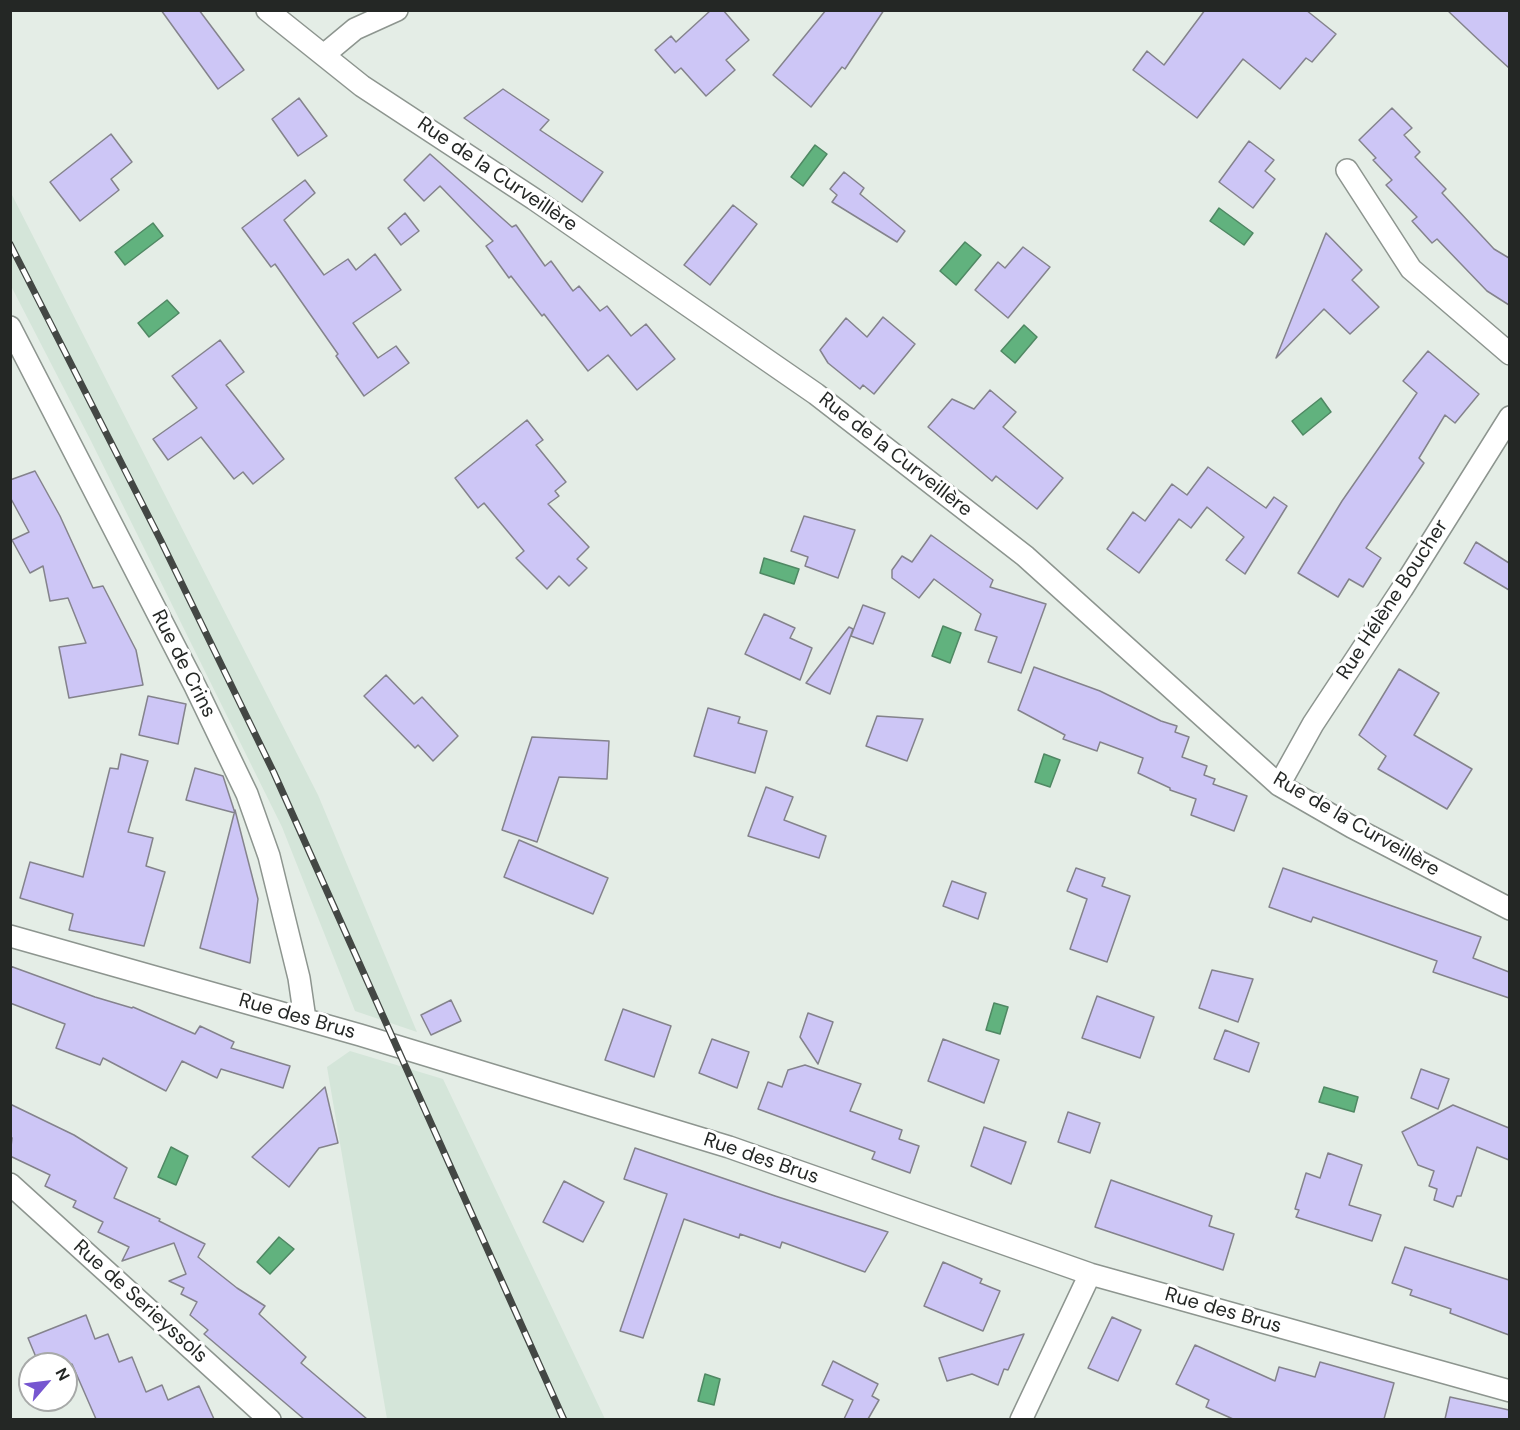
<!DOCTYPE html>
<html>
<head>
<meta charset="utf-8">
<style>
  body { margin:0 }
  #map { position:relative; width:1520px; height:1430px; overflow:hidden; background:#e4ede6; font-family:"DM Sans",sans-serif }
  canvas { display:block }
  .frame { position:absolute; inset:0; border:12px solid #242725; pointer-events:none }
  .north { position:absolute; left:18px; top:1352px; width:60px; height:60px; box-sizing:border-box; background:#fff; border:2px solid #a7a9a8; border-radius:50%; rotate:62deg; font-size:16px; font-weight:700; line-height:24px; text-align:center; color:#242725 }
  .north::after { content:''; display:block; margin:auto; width:21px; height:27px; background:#7656d0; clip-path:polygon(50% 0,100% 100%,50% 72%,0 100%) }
</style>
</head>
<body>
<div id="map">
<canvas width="1520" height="1430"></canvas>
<div class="frame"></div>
<div class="north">N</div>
</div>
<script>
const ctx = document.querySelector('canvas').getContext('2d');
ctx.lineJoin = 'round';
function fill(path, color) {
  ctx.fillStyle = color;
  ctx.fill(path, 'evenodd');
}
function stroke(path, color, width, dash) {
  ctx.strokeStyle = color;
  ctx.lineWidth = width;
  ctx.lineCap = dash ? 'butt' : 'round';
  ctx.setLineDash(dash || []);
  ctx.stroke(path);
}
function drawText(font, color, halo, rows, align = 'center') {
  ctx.font = font + ' "DM Sans",sans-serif';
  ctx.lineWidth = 6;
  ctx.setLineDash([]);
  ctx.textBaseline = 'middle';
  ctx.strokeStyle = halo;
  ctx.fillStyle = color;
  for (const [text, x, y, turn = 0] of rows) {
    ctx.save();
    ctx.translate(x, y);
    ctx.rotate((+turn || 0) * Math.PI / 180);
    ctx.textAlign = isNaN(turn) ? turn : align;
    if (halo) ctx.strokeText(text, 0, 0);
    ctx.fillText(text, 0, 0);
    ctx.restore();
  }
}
const built = new Path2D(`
  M 11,193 L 318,795 L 417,1032 L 355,1011 L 282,827 L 91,441 L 11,286 Z
  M 350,1051 L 443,1079 L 605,1419 L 387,1419 L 327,1067 Z`);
const water = new Path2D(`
  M 815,145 L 827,154 L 803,186 L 791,177 Z
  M 1219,208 L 1253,233 L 1244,245 L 1210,221 Z
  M 153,223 L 163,236 L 125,265 L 115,252 Z
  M 965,242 L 981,255 L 956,285 L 940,271 Z
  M 167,300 L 179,313 L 149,337 L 138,323 Z
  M 1024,325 L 1037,337 L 1015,363 L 1001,351 Z
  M 1321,398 L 1331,412 L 1303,435 L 1292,421 Z
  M 764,558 L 799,569 L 794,584 L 760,573 Z
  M 943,626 L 961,633 L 950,663 L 932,656 Z
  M 1044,754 L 1060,760 L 1050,787 L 1035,782 Z
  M 994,1003 L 1008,1007 L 1000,1034 L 986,1030 Z
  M 1324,1087 L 1358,1097 L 1354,1112 L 1319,1102 Z
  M 171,1147 L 188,1156 L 176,1185 L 158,1177 Z
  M 279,1237 L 294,1249 L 270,1274 L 257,1262 Z
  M 705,1374 L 720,1379 L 714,1405 L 698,1401 Z`);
const building = new Path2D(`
  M 161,10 L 199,10 L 244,70 L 218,89 Z
  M 711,10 L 723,10 L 749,40 L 726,60 L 735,70 L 706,96 L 681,68 L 675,73 L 655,50 L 671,36 L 676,42 Z
  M 826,10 L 884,10 L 845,69 L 842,67 L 811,107 L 773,75 Z
  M 1205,10 L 1306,10 L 1336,34 L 1312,62 L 1306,58 L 1280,89 L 1243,59 L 1197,118 L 1133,70 L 1147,51 L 1164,65 Z
  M 1447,10 L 1509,10 L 1509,68 L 1485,46 Z
  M 503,89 L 549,120 L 540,130 L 603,172 L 582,202 L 464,118 Z
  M 299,98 L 327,136 L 298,156 L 272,119 Z
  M 1392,108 L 1412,128 L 1404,135 L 1420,152 L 1415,157 L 1446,189 L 1442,193 L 1494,249 L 1509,258 L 1509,305 L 1487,291 L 1437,239 L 1432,243 L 1412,221 L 1417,217 L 1386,185 L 1392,180 L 1373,160 L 1376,158 L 1359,140 Z
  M 111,134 L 132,162 L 111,179 L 119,190 L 80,221 L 50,182 Z
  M 1249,141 L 1274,160 L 1265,171 L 1275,179 L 1253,208 L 1219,182 Z
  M 430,154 L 512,227 L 516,225 L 545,266 L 551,261 L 573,291 L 579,286 L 600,311 L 607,306 L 631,336 L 646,324 L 675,359 L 637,390 L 608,355 L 588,371 L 544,314 L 542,316 L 511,276 L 509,278 L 486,246 L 493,241 L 440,186 L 424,201 L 404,180 Z
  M 844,172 L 864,188 L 860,194 L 905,231 L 897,242 L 832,202 L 837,195 L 830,189 Z
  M 305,180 L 315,193 L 284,220 L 324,275 L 348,259 L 356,270 L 375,254 L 401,290 L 353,323 L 378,358 L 396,346 L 409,363 L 364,396 L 336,356 L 338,354 L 275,264 L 271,267 L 242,228 Z
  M 733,205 L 757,224 L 710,285 L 684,265 Z
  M 405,213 L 419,231 L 401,245 L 388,228 Z
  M 1326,233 L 1362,270 L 1352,280 L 1379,307 L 1350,334 L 1324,309 L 1276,358 Z
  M 1023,247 L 1050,267 L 1008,318 L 975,290 L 998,262 L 1005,268 Z
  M 883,317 L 915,344 L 874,394 L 863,385 L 860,389 L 828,363 L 820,350 L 846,318 L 867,337 Z
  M 220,340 L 244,372 L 226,385 L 284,459 L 253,484 L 243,472 L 234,479 L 201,437 L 168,460 L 153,439 L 197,408 L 172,376 Z
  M 1428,351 L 1479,394 L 1455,423 L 1445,415 L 1419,458 L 1424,463 L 1366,548 L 1381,558 L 1363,587 L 1349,579 L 1338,597 L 1298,573 L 1342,501 L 1417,393 L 1403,381 Z
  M 990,390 L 1016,412 L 1003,427 L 1063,478 L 1037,509 L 996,476 L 992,481 L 928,427 L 952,399 L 974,409 Z
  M 527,420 L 543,440 L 536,445 L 566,482 L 555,491 L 559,496 L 548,504 L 589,547 L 577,559 L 587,568 L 569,586 L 559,576 L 547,589 L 516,558 L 524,551 L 484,503 L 478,508 L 455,478 Z
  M 1208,467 L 1266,508 L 1274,497 L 1287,506 L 1245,574 L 1226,560 L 1244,537 L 1207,507 L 1191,528 L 1179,519 L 1139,573 L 1107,549 L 1133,512 L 1145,521 L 1172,484 L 1187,495 Z
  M 35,471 L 60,516 L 93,588 L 103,586 L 136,650 L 143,685 L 69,698 L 59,647 L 86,643 L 68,598 L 50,601 L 43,566 L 30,573 L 12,540 L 29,532 L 10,497 L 10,480 Z
  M 804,516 L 855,530 L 838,578 L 805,566 L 808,557 L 791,551 Z
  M 931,535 L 993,580 L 990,587 L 1046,604 L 1021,673 L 988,662 L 997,637 L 975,630 L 981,614 L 934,579 L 919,598 L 892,578 L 892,570 L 902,556 L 912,562 Z
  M 1476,542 L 1509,563 L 1509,590 L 1464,563 Z
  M 863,605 L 885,613 L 873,644 L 851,636 Z
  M 764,614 L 795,628 L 790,638 L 812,648 L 800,680 L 745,654 Z
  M 849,627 L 853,629 L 830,694 L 806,683 Z
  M 1034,667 L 1100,691 L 1161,721 L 1177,726 L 1175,732 L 1189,737 L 1182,757 L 1207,766 L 1204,775 L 1215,779 L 1213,784 L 1247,796 L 1234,831 L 1191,815 L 1196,799 L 1170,790 L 1170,788 L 1138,773 L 1143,758 L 1100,742 L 1097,751 L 1063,739 L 1065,735 L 1018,710 Z
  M 1399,669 L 1439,693 L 1414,735 L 1472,769 L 1447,809 L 1378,769 L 1386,756 L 1359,735 Z
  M 386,675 L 414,704 L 422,697 L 458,736 L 433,761 L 418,745 L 415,748 L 364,696 Z
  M 148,696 L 186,704 L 178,744 L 139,735 Z
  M 708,708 L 740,717 L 738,723 L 767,731 L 755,773 L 694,756 Z
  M 877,716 L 923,719 L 907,761 L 866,746 Z
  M 532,737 L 609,741 L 607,779 L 559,777 L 537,842 L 502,830 Z
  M 121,754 L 148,761 L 128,832 L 153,838 L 146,866 L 165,872 L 144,946 L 69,930 L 73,914 L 20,898 L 30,862 L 83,877 L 110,768 L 118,769 Z
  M 195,768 L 223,776 L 235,813 L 186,800 Z
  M 766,787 L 793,797 L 784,820 L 826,836 L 819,858 L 748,836 Z
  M 235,810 L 258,899 L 250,963 L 200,948 Z
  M 519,840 L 608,878 L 593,914 L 504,877 Z
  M 1076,868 L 1105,878 L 1102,886 L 1130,896 L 1107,962 L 1070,949 L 1087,899 L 1067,891 Z
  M 1283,868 L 1481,937 L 1473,958 L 1509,972 L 1509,998 L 1433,972 L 1437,961 L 1313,917 L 1311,922 L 1269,907 Z
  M 952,881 L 986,893 L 978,919 L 943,906 Z
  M 10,966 L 95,997 L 132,1008 L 133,1007 L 195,1034 L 200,1026 L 234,1042 L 231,1048 L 290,1066 L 283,1088 L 221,1069 L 217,1078 L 182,1061 L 166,1091 L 103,1058 L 100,1065 L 56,1048 L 65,1024 L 10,1003 Z
  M 1212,970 L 1253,979 L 1238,1022 L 1199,1008 Z
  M 1097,996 L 1154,1017 L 1140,1058 L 1082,1038 Z
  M 451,1000 L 461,1021 L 431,1035 L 421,1015 Z
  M 623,1009 L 671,1026 L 654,1077 L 605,1060 Z
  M 808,1013 L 833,1022 L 818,1064 L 800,1037 Z
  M 1225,1030 L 1259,1043 L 1249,1072 L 1214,1059 Z
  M 712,1039 L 749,1052 L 737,1088 L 699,1073 Z
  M 943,1039 L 999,1060 L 984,1103 L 928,1081 Z
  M 805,1065 L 861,1084 L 850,1111 L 902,1130 L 899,1139 L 919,1146 L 910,1173 L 872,1159 L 875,1152 L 758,1109 L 768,1082 L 782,1087 L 788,1070 Z
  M 1421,1069 L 1449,1079 L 1438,1109 L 1411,1098 Z
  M 325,1087 L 338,1143 L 319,1148 L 289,1187 L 252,1157 Z
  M 10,1104 L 74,1135 L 127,1168 L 114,1198 L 160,1219 L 159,1221 L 205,1244 L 198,1257 L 237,1288 L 265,1306 L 259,1314 L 306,1357 L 301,1363 L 367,1419 L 304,1419 L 204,1334 L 208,1330 L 190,1315 L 197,1302 L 181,1294 L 184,1288 L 169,1281 L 186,1274 L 174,1243 L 122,1261 L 129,1247 L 98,1232 L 103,1222 L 73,1207 L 76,1201 L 45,1186 L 50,1175 L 10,1156 L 12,1138 L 10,1137 Z
  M 1453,1105 L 1509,1128 L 1509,1160 L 1477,1147 L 1461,1196 L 1457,1196 L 1453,1207 L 1434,1200 L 1437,1189 L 1429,1186 L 1434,1171 L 1418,1165 L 1402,1132 Z
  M 1068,1112 L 1100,1123 L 1090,1153 L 1058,1142 Z
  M 984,1127 L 1026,1142 L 1011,1184 L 971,1166 Z
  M 635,1148 L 775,1196 L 888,1232 L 865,1272 L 782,1242 L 780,1248 L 740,1234 L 739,1238 L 684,1219 L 643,1338 L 620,1331 L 667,1194 L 624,1179 Z
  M 1328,1153 L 1362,1165 L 1349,1205 L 1381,1215 L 1372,1241 L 1296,1217 L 1299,1210 L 1295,1209 L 1306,1173 L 1320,1178 Z
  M 1111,1180 L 1212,1216 L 1209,1226 L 1234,1234 L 1223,1270 L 1095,1227 Z
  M 564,1181 L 604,1202 L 583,1242 L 543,1222 Z
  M 1405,1247 L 1509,1280 L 1509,1335 L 1450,1313 L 1451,1309 L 1410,1295 L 1412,1290 L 1392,1283 Z
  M 943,1262 L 982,1279 L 980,1283 L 1000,1291 L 983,1331 L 924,1306 Z
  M 86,1315 L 95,1339 L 108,1334 L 119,1362 L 132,1357 L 146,1392 L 162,1385 L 168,1400 L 199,1386 L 214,1419 L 96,1419 L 72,1364 L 53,1364 L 50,1357 L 38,1362 L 28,1338 Z
  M 1112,1317 L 1141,1330 L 1118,1381 L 1088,1368 Z
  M 1024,1334 L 1008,1370 L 1004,1369 L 998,1385 L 972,1374 L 947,1381 L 939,1358 Z
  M 1195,1345 L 1275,1381 L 1279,1367 L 1315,1377 L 1320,1362 L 1394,1383 L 1384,1419 L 1233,1419 L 1206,1407 L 1209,1400 L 1176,1384 Z
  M 833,1361 L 878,1384 L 872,1396 L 879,1400 L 868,1419 L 844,1419 L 853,1400 L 822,1385 Z
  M 1450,1397 L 1509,1410 L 1509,1419 L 1445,1419 Z`);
const street = new Path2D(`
  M 267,10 L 362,86 L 534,199 L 816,394 L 1025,556 L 1279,785 L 1352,827 L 1510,909
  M 325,54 L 355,29 L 397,10
  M 1347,170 L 1411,269 L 1510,354
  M 10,327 L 195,686 L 247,794 L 269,856 L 299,978 L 305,1019
  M 1279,785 L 1313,724 L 1402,589 L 1510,417
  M 10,936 L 360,1035 L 729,1147 L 1090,1274 L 1510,1391
  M 10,1184 L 270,1420
  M 1021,1420 L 1090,1274`);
const rail = new Path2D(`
  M 10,244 L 161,541 L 274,773 L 564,1420`);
const streetNames = [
  ["Rue de la Curveillère",497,175,34],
  ["Rue de la Curveillère",895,455,38],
  ["Rue Hélène Boucher",1393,600,-57],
  ["Rue de Crins",183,664,63],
  ["Rue de la Curveillère",1356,825,30],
  ["Rue des Brus",297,1017,16],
  ["Rue des Brus",761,1159,19],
  ["Rue de Serieyssols",140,1302,42],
  ["Rue des Brus",1223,1311,16]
];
fill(built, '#d4e5d9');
fill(water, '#61b27e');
stroke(water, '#4f8863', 1.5);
fill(building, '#cdc6f6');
stroke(building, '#84838c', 1.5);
stroke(street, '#8d958f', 24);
stroke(street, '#fff', 21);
stroke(rail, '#434744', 7);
stroke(rail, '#fff', 4.5, [14]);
drawText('20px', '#242725', '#fff', streetNames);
</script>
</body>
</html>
